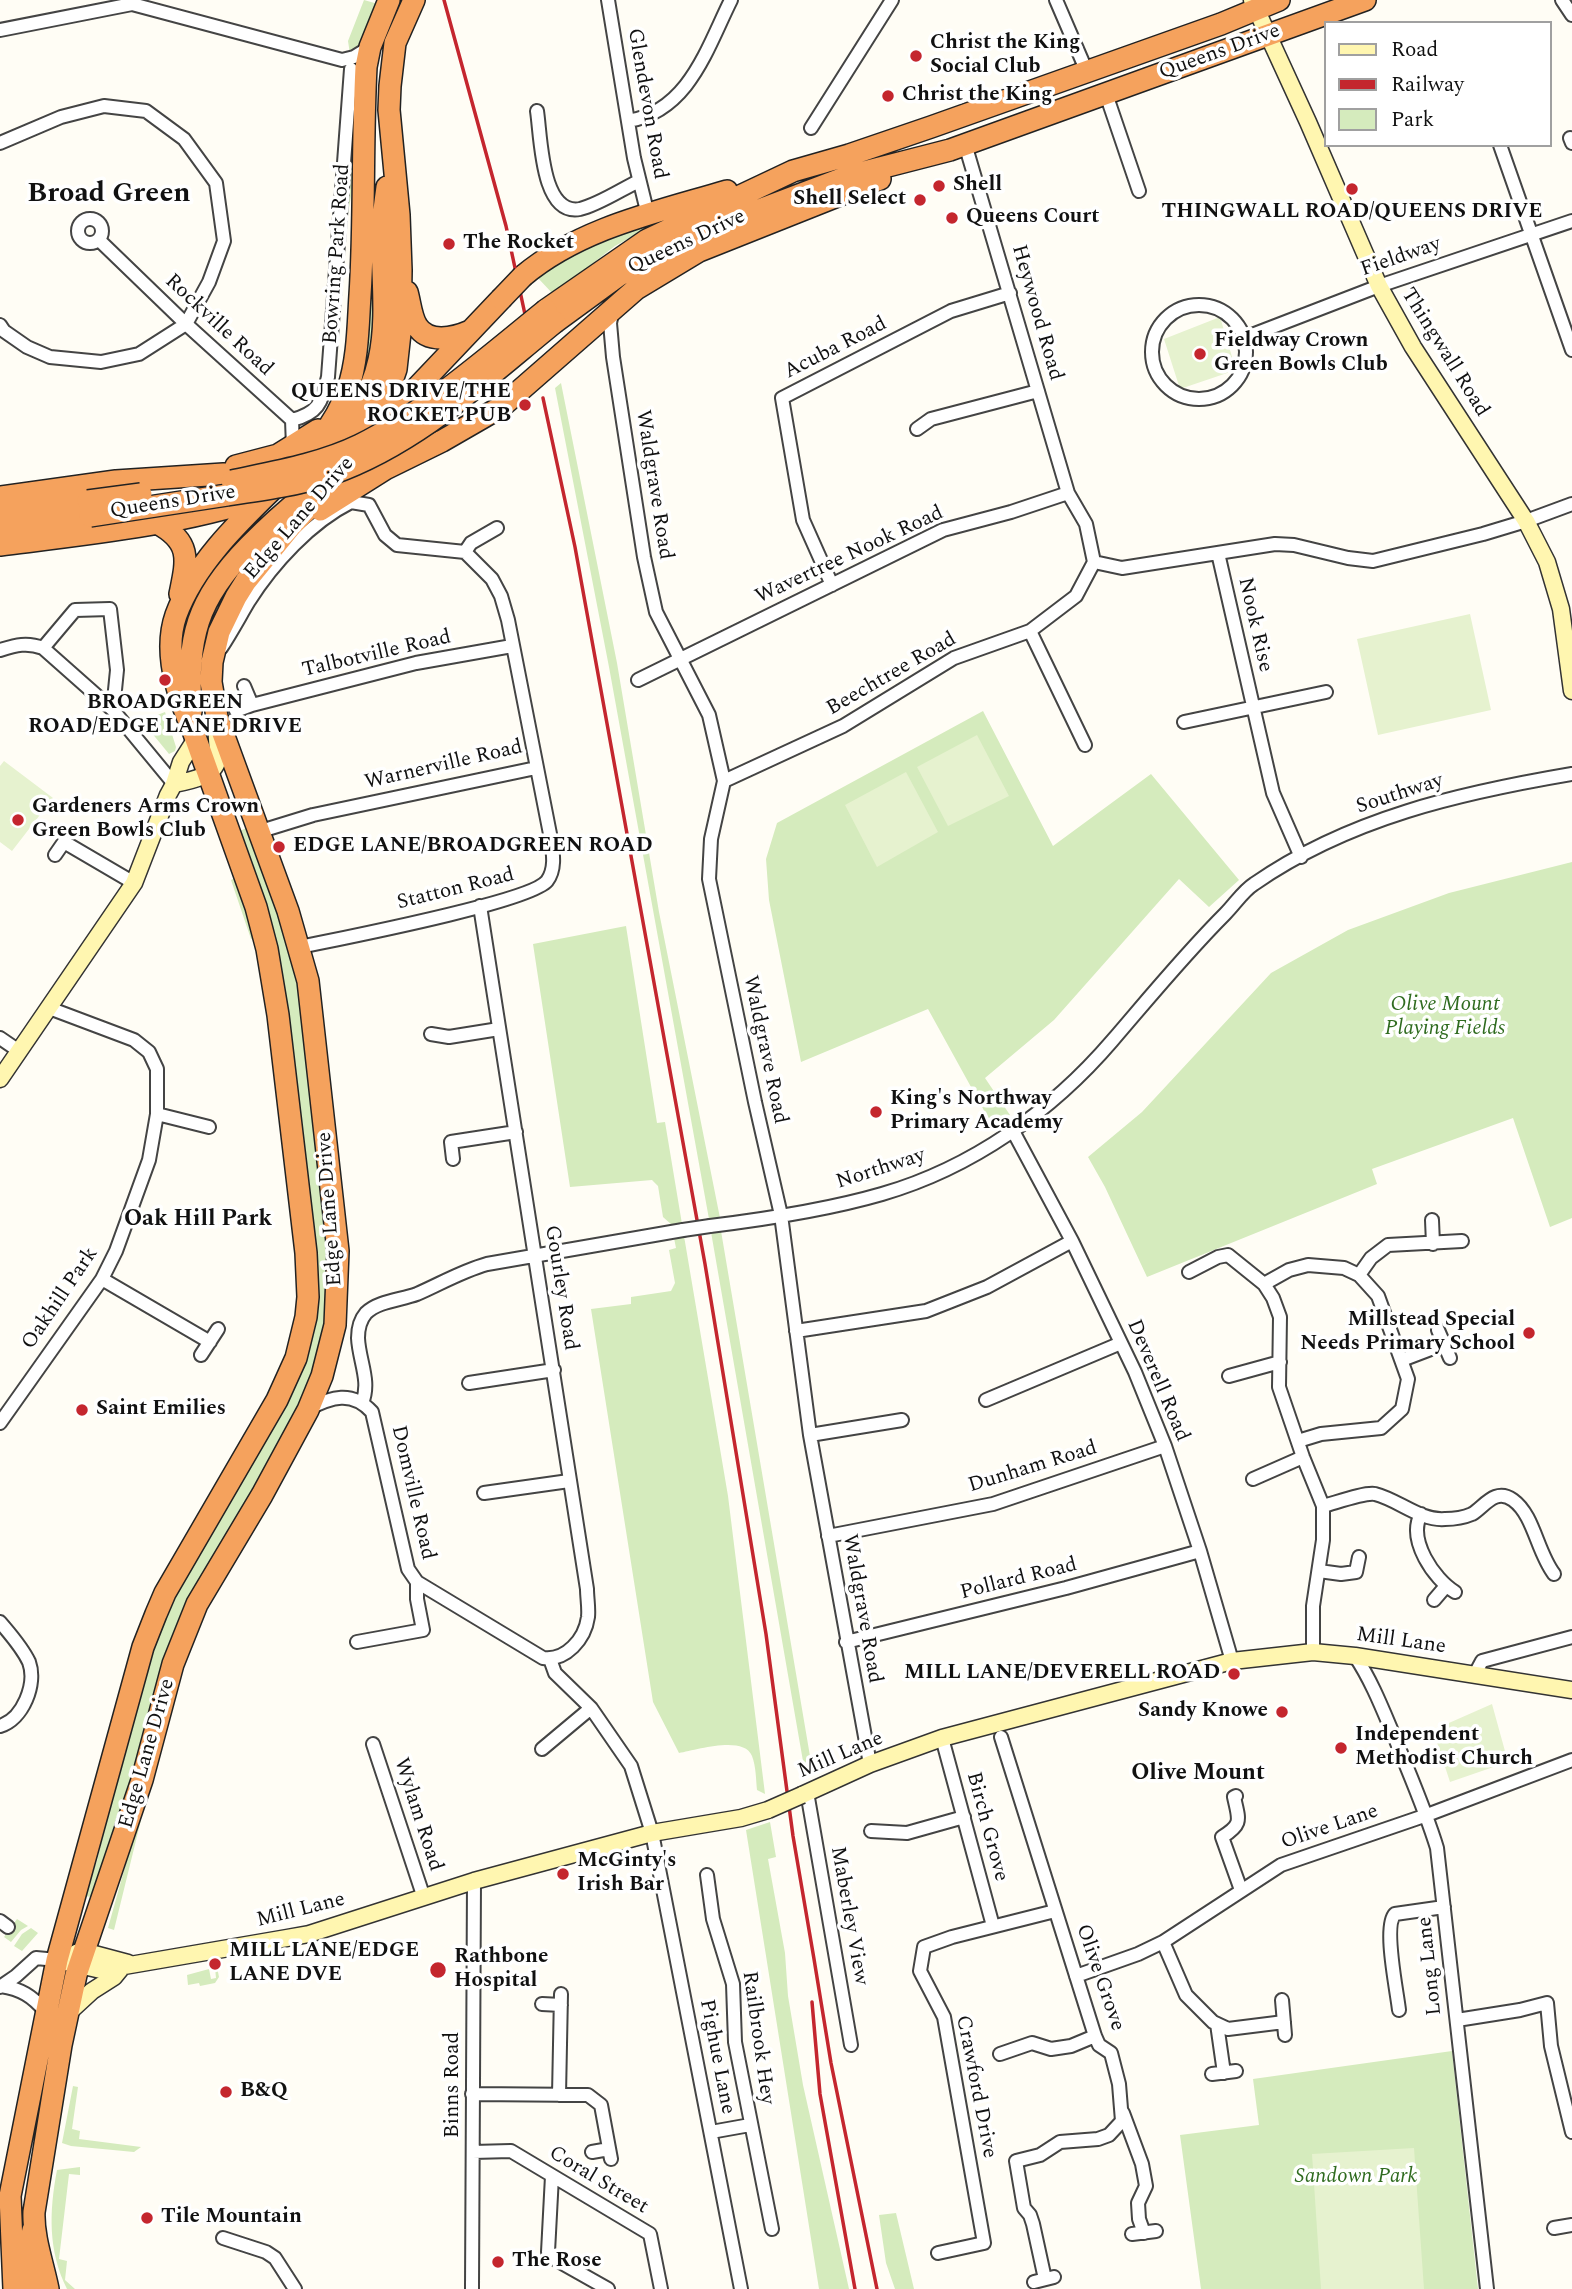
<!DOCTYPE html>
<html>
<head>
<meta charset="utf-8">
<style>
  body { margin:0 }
  #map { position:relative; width:1572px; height:2289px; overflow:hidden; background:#fffdf5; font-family:Spectral,serif }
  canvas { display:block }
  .legend { position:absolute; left:1324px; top:21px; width:228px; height:126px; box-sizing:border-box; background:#fff; border:2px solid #a0a0a0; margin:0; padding:9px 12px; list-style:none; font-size:21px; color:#111 }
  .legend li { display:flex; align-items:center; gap:14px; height:35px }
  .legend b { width:35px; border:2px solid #a0a0a0 }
</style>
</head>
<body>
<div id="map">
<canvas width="1572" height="2289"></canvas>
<ul class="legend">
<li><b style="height:9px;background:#fff6b0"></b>Road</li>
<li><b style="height:9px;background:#c4262e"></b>Railway</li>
<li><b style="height:19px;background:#d5ebbd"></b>Park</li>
</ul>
</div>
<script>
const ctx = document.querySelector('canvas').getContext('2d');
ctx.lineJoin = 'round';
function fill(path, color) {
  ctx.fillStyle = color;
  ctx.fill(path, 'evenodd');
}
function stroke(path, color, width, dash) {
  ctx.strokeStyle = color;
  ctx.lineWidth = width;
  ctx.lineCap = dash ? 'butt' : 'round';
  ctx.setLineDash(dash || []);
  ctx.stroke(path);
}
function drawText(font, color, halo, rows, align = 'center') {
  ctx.font = font + ' Spectral,serif';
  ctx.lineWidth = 7;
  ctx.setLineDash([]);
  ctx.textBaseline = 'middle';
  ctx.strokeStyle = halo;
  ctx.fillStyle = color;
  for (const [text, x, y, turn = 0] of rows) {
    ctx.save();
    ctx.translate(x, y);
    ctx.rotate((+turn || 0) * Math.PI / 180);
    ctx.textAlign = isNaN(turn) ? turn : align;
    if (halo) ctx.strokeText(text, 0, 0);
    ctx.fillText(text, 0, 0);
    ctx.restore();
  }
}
const green = new Path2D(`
  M 364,0 L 378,4 L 360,44 L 350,54 L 348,41 Z
  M 353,108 L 355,110 L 354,180 L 348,213 L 345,213 Z
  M 372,221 C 373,281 383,347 353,402 Z
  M 645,224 L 647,228 L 615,246 L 553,294 L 537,277 L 554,257 Z
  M 561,383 L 617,663 L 659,912 L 720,1218 L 709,1219 L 609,667 L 555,388 Z
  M 983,711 L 1053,846 L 1151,774 L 1239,880 L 1209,907 L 1179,879 L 1054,1020 L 985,1078 L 1010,1115 L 992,1125 L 928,1009 L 801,1062 L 769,900 L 766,859 L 777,823 Z
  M 165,712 L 176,747 L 175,751 L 169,754 L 142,721 Z
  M 248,827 L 272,893 L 300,987 L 330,1239 L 328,1320 L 314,1376 L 286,1434 L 186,1607 L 168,1647 L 134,1774 L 121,1805 L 91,1897 L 84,1896 L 97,1861 L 125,1739 L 159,1618 L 305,1354 L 276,949 L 266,903 L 240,831 Z
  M 1572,862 L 1572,1218 L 1550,1227 L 1513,1118 L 1372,1169 L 1377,1184 L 1147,1277 L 1105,1187 L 1088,1157 L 1142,1112 L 1271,973 L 1348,930 L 1449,893 Z
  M 235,878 L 255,938 L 251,939 L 231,880 Z
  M 626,926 L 657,1123 L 665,1122 L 682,1224 L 672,1225 L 663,1217 L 658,1186 L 652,1180 L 570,1187 L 533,944 Z
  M 721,1231 L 811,1762 L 804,1767 L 711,1232 Z
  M 684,1236 L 728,1496 L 765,1794 L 757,1790 C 756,1780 756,1766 752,1756 C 744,1735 696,1750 679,1753 L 653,1702 L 591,1309 L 631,1304 L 631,1297 L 671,1291 L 675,1283 L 669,1250 L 676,1248 L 674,1238 Z
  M 138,1820 L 141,1820 L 114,1930 L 108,1928 Z
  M 770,1822 L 776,1857 L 768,1859 L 785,1953 L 788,1996 L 803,2085 L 849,2289 L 819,2289 L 746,1830 Z
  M 17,1919 L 28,1926 L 21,1930 L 11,1942 L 4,1937 Z
  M 31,1928 L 38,1933 L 22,1951 L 14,1946 L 22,1934 Z
  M 217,1967 L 219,1977 L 215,1983 L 200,1986 L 199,1983 L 188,1985 L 187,1975 L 209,1969 L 211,1979 L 216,1978 L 215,1968 Z
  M 1452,2051 L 1478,2289 L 1201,2289 L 1180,2135 L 1259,2125 L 1253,2079 Z
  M 73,2086 L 78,2087 L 72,2129 L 80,2131 L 79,2139 L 141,2147 L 134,2152 L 71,2146 L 62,2143 Z
  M 80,2167 L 80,2175 L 69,2174 L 59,2259 L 67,2261 L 65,2280 L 75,2289 L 67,2289 C 48,2251 49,2212 57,2170 Z
  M 896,2213 L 914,2289 L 895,2289 L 886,2263 L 879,2215 Z`);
const pitch = new Path2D(`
  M 1220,317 L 1236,370 L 1180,389 L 1164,339 Z
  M 1470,614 L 1491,710 L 1378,735 L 1357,639 Z
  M 977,735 L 1009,796 L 948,826 L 917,767 Z
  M 4,761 L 53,798 L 12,851 L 0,842 L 0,766 Z
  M 906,772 L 938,832 L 877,867 L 845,805 Z
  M 1492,1704 L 1508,1762 L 1450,1782 L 1433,1730 Z
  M 1414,2148 L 1424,2289 L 1321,2289 L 1312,2154 Z`);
const street = new Path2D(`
  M 608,0 L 634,158 L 648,215
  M 1056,0 L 1087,72
  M 1562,0 L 1572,15
  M 0,30 L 132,4 L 342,60 L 354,57 L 370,47
  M 1106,94 L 1139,191
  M 537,111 C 541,137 541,216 580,209 C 598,205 622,189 639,181
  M 628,121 C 689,111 707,48 731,0
  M 811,128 L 892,0
  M 1570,138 L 1572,143
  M 0,143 L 61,117 L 104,106 L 146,111 L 184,139 L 216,183 L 224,241 L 209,282 L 186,324 L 139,354 L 101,362 L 50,357 L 27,347 L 4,331 L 0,325
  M 965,144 L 1068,493 L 1086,524 L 1094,562 L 1122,568 L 1275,544 L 1294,545 L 1348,558 L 1373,561 L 1483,534 L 1526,521 L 1572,504
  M 1500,145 L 1572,350
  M78 231a12 12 0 1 1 24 0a12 12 0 1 1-24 0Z
  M 99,240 L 186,324 L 292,420 L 293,447
  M1152 352a47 47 0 1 1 94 0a47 47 0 1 1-94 0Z
  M 613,309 L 610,323 L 613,357 L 644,557 L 656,612 L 709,715 L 724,781 L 711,839 L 709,879 L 755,1102 L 781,1215 L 810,1435 L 870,1764
  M 1244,338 L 1379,286 L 1572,221
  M 292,420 C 319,413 321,403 328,377 L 351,69
  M 917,429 L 931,419 L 1038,391
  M 465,552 L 471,543 L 497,528
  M 1218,553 L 1273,793 L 1301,857
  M 832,585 L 803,520 L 782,398 L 951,311 L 1010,293
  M 1030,631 L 1085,745
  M 43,648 L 75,610 L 110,609 L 117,670 L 113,710
  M 221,648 C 231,633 240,616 249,601 C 273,563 311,522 351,502 L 369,505 L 385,535 L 397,545 L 465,552 L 492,579 L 501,596 L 508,620 L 551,839 C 553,853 556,869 547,881 C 530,902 338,939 300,947
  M 0,650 C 16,645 27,642 43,648 L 113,710 L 174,784
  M 638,680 L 943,530 L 1011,512 L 1068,493
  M 244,686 L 252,705
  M 236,711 L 252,705 L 416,663 L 512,646
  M 1184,722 L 1326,692
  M 724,781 L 843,726 L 954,658 L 1030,631 L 1076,596 L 1094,562
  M 261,831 L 313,815 L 536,768
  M 55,855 L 64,842 L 134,883
  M 431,1034 L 449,1037 L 499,1029
  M 0,1038 L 19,1051
  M 157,1114 L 209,1127
  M 1013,1131 L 1072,1241 L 1135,1372 L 1165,1446 L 1200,1551 L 1232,1661
  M 453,1159 L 451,1142 L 516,1132
  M 1432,1220 L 1433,1244
  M 710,1226 C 767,1219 827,1210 882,1194 C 972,1168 1052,1111 1112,1041 C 1149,998 1185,954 1225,914 C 1235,904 1243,891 1254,884 C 1349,818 1460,793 1572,774
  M 1189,1272 L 1218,1257 L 1228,1255 L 1264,1284 L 1273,1298 L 1280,1317 L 1279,1387 L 1303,1457 L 1323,1506 L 1323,1540 L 1313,1606 L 1313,1652
  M 1359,1275 L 1371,1258 L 1388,1245 L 1462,1241
  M 102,1279 L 210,1342
  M 1264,1284 L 1289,1270 L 1308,1265 L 1344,1268 L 1359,1275 L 1378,1296 L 1408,1379 L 1402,1409 L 1381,1428 L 1321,1434 L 1298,1441
  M 1438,1330 L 1450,1358
  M 796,1331 L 926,1311 L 987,1287 L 1072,1241
  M 201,1355 L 218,1329
  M 1402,1360 L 1444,1344
  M 1229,1376 L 1280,1362
  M 469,1383 L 554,1370
  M 986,1400 L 1121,1343
  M 362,1403 C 371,1381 359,1361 358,1338 C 358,1329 360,1320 366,1313 C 378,1301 401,1300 417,1294 C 440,1284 462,1271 487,1264 L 683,1230
  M 308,1409 C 331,1397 352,1390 372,1412 L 408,1569 L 417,1582 L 543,1658 C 566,1661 585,1639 588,1617 C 589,1608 587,1598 587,1589 L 480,906
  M 0,1423 L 102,1279 L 116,1251 L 149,1160 L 157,1114 L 157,1069 L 149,1052 L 134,1040 L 49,1008
  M 810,1435 L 902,1420
  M 1253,1479 L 1303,1457
  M 484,1493 L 569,1481
  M 1323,1506 C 1335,1503 1365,1492 1375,1494 C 1399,1500 1420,1521 1445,1519 C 1453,1519 1465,1517 1472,1514 C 1484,1507 1495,1487 1513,1500 C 1534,1515 1537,1552 1554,1574
  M 1421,1514 C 1407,1540 1434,1579 1455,1592
  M 828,1536 L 993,1504 L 1165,1446
  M 1319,1571 L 1341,1574 L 1356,1572 L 1359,1557
  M 1434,1600 L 1446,1586
  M 0,1622 C 10,1634 22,1647 29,1662 C 37,1684 23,1719 0,1726
  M 357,1642 L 423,1630 L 417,1599 L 417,1582
  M 846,1642 L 1066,1588 L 1200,1551
  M 1355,1656 C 1373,1683 1384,1713 1397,1743 C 1411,1778 1426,1812 1437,1848 L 1487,2289
  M 550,1659 L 555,1673 L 591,1708 L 631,1766 L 652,1833 L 741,2289
  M 1475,1674 L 1482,1661 L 1572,1637
  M 1001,1737 L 1095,2036 L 1099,2045 L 1111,2053 L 1119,2084 L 1122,2121 L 1109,2135 L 1098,2139 L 1060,2142 L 1040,2155 L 1016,2161 L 1024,2208 L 1030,2215 L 1033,2224 L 1045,2279
  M 942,1738 L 993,1926
  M 373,1744 L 424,1898
  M 542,1749 L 591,1708
  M 807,1792 L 851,2045
  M 1236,1796 L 1234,1797 C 1239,1820 1243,1824 1222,1837 L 1241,1890
  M 871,1831 L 907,1833 L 964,1817
  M 707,1875 L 713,1919 L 733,1984 L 735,2042 L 772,2229
  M 0,1921 L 8,1927
  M 1163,1942 L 1186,1995 L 1213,2022 L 1228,2029 L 1284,2022
  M 1076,1976 L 1138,1954 L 1163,1942 L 1281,1865 L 1427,1815 L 1572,1760
  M 1,1986 C 21,1989 32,1996 45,2011
  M 0,1987 L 16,1976 L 36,1958 L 57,1960
  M 1282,2000 L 1285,2035
  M 542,2004 L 561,2005
  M 1399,2010 C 1397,1991 1383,1926 1395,1914 L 1444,1907
  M 1457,2020 L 1520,2010 L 1547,2003 L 1551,2046 L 1572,2132
  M 1217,2024 L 1224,2073
  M 1000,2054 L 1032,2043 L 1051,2049 L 1071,2046 L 1095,2036
  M 1212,2074 L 1236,2071
  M 472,2094 L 588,2095 L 601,2105 L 611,2159
  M 559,2095 L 561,1994
  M 1123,2113 L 1142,2164 L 1146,2186 L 1138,2203 L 1139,2219 L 1144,2233
  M 711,2132 L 750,2125
  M 473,2152 L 511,2151 L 650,2234 L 661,2289
  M 592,2152 L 609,2149
  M 552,2176 L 548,2252 L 553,2258 L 608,2289
  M 1554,2228 L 1572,2225
  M 1132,2234 L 1156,2231
  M 223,2238 L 266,2252 L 275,2258 L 295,2289
  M 938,2253 L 984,2243 L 944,2017 L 920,1971 L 924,1947 L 952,1937 L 1055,1911
  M 1034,2282 L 1054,2277
  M 472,2289 L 474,1881`);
const secondary = new Path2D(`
  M 1252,0 L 1308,122 L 1379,286 L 1413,347 L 1526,521 L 1547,562 L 1561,609 L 1572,691
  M 174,784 C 190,781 218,776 218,756 C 218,746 216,737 217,728
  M 0,1079 L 134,883 L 168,795 L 174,784 L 181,762 L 195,740
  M 802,1795 L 870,1764 L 942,1738 L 1232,1661 L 1313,1652 L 1355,1656 L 1572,1690
  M 76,1953 L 83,1951 L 128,1963
  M 57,1960 L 101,1970 L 287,1938 L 309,1934 L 474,1881 L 652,1833 L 741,1818 L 768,1810
  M 67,2014 L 92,1991 L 114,1977 L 123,1966`);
const highway = new Path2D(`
  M 523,276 C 580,228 657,212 727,191
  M 407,292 C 410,302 411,317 417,326 C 428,344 454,338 470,331
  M 546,310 L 647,240 L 793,171 L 849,155 L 931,127 L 1221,24 L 1279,0
  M 555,322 L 618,276 L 650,257 L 693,236 L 754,212 L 849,176 L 950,150 L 1365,0
  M 379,422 L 408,397 L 501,299
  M 321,464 C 347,436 371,397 379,360 C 388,320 382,277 382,236 C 382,219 385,203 387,187
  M 236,466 L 278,455 L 318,430
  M 0,497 L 116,481 L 254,472
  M 320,510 L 385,469 L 442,441 L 501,407 L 636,289 L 699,251 L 880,179
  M 0,514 L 88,501
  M 157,523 C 192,542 187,560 180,594
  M 0,529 L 90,516
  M 0,545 C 88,534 179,525 264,497
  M 191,712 C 187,637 196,600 249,546 C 266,529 283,513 302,498
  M 14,2289 L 10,2196 L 57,1960 L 143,1647 L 156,1614 L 165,1593 L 277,1400 L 296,1358 L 306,1317 L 308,1297 L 306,1253 L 278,1015 L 267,949 L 256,907 L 192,728 C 177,695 163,652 176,615 C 195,563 241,520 280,482 C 308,455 335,427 348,389 C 358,359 358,326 360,295 C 365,219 362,143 366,67 L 370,47 L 389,0
  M 31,2289 L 26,2260 L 33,2230
  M 48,2289 C 43,2264 33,2237 34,2212 L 61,2045 L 76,1975 L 142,1780 L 173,1664 L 197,1604 L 262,1495 L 308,1410 L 322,1376 L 335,1325 L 338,1251 L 308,981 L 288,911 L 217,717 L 211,682 L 212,662 L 219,632 L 236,597 L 246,581 L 291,526 L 337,481 L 354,459 L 384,404 L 396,369 L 400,333 L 401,270 L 399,215 L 389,110 L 390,86 L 395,43 L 414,0`);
const rail = new Path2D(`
  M 444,0 L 506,226 L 532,347
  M 543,398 L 575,547 L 705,1264 L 766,1634 L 793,1836 L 814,1959 L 831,2063 L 877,2289
  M 812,2002 L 820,2094 L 855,2289`);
const streetBridge = new Path2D(`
  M 683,1230 L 710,1226`);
const secondaryBridge = new Path2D(`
  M 768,1810 L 802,1795`);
const highwayBridge = new Path2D(`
  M 501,299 L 523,276
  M 232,481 C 274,472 321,464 360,445 C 423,414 490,355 546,310
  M 88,501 L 141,494
  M 90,516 C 135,509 181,502 227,495 C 262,490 298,485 331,474 C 417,444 486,378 555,322`);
const markers = [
  [916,56,7,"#c4262e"],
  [888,96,7,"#c4262e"],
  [939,186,7,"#c4262e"],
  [1352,189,7,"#c4262e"],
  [920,200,7,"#c4262e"],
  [952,218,7,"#c4262e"],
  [449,244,7,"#c4262e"],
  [1200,354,7,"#c4262e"],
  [525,405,7,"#c4262e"],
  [165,680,7,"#c4262e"],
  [18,820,7,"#c4262e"],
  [279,847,7,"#c4262e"],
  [876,1112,7,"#c4262e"],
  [1529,1333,7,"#c4262e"],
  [82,1410,7,"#c4262e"],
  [1234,1674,7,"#c4262e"],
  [1282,1712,7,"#c4262e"],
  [1341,1748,7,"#c4262e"],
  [563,1874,7,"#c4262e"],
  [215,1964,7,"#c4262e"],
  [438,1970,9,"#c4262e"],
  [226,2092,7,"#c4262e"],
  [147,2218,7,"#c4262e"],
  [498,2262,7,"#c4262e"]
];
const poiNames = [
  ["Christ the King",930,44],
  ["Social Club",930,68],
  ["Christ the King",902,96],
  ["Shell",953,186],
  ["Shell Select",906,200,"right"],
  ["THINGWALL ROAD/QUEENS DRIVE",1352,213,"center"],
  ["Queens Court",966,218],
  ["The Rocket",463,244],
  ["Fieldway Crown",1214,342],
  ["Green Bowls Club",1214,366],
  ["QUEENS DRIVE/THE",511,393,"right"],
  ["ROCKET PUB",511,417,"right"],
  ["BROADGREEN",165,704,"center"],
  ["ROAD/EDGE LANE DRIVE",165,728,"center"],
  ["Gardeners Arms Crown",32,808],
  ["Green Bowls Club",32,832],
  ["EDGE LANE/BROADGREEN ROAD",293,847],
  ["King's Northway",890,1100],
  ["Primary Academy",890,1124],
  ["Millstead Special",1515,1321,"right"],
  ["Needs Primary School",1515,1345,"right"],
  ["Saint Emilies",96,1410],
  ["MILL LANE/DEVERELL ROAD",1220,1674,"right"],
  ["Sandy Knowe",1268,1712,"right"],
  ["Independent",1355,1736],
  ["Methodist Church",1355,1760],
  ["McGinty's",577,1862],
  ["Irish Bar",577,1886],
  ["MILL LANE/EDGE",229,1952],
  ["LANE DVE",229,1976],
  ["Rathbone",454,1958],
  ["Hospital",454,1982],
  ["B&Q",240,2092],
  ["Tile Mountain",161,2218],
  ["The Rose",512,2262]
];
const streetNames = [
  ["Queens Drive",1220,53,-20],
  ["Glendevon Road",646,104,80],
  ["Queens Drive",687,243,-25],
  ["Bowring Park Road",338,254,-86],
  ["Fieldway",1401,258,-19],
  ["Heywood Road",1036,313,74],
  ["Rockville Road",218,326,43],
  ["Acuba Road",836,349,-27],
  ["Thingwall Road",1444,353,58],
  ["Waldgrave Road",653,485,81],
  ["Queens Drive",173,503,-9],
  ["Edge Lane Drive",300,519,-49],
  ["Wavertree Nook Road",850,556,-25],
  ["Nook Rise",1254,625,77],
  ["Talbotville Road",377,655,-13],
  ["Beechtree Road",892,675,-30],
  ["Warnerville Road",444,766,-13],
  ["Southway",1400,795,-18],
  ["Statton Road",456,890,-14],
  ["Waldgrave Road",764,1050,78],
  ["Northway",881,1170,-18],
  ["Edge Lane Drive",331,1209,-94],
  ["Gourley Road",560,1288,81],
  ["Oakhill Park",61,1299,-56],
  ["Deverell Road",1157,1381,67],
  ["Dunham Road",1033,1468,-17],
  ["Domville Road",412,1493,77],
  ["Pollard Road",1019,1580,-14],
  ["Waldgrave Road",861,1609,80],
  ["Mill Lane",1401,1642,8],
  ["Edge Lane Drive",148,1754,-74],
  ["Mill Lane",841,1756,-23],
  ["Wylam Road",417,1815,72],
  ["Birch Grove",986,1827,75],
  ["Olive Lane",1330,1828,-19],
  ["Mill Lane",301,1911,-14],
  ["Maberley View",848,1916,80],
  ["Long Lane",1431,1966,-96],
  ["Olive Grove",1099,1978,71],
  ["Railbrook Hey",757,2038,82],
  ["Pighue Lane",716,2057,79],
  ["Binns Road",454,2085,-90],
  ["Crawford Drive",975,2087,79],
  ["Coral Street",598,2181,31]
];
const parkNames = [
  ["Olive Mount",1445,1006],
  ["Playing Fields",1445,1030],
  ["Sandown Park",1356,2178]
];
const neighbourhoodNames = [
  ["Oak Hill Park",198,1220],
  ["Olive Mount",1198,1774]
];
const districtNames = [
  ["Broad Green",109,196]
];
fill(green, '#d5ebbd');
fill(pitch, '#e6f2cf');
stroke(street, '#444', 16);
stroke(secondary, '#333', 19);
stroke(highway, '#222', 24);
stroke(street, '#fff', 12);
stroke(secondary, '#fff6b0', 16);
stroke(highway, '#f5a25d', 21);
stroke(rail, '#c4262e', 3.5);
stroke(streetBridge, '#444', 16, []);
stroke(secondaryBridge, '#333', 19, []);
stroke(highwayBridge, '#222', 24, []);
stroke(streetBridge, '#fff', 12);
stroke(secondaryBridge, '#fff6b0', 16);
stroke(highwayBridge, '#f5a25d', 21);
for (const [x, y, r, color] of markers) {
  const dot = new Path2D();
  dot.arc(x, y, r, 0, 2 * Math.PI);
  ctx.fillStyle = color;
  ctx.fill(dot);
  stroke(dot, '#fff', 2.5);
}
drawText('bold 21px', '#111', '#fff', poiNames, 'left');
drawText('21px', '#111', '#fff', streetNames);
drawText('italic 21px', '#2f6b1f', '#fff', parkNames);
drawText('bold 23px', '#111', '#fff', neighbourhoodNames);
drawText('bold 28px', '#111', '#fff', districtNames);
</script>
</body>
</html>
